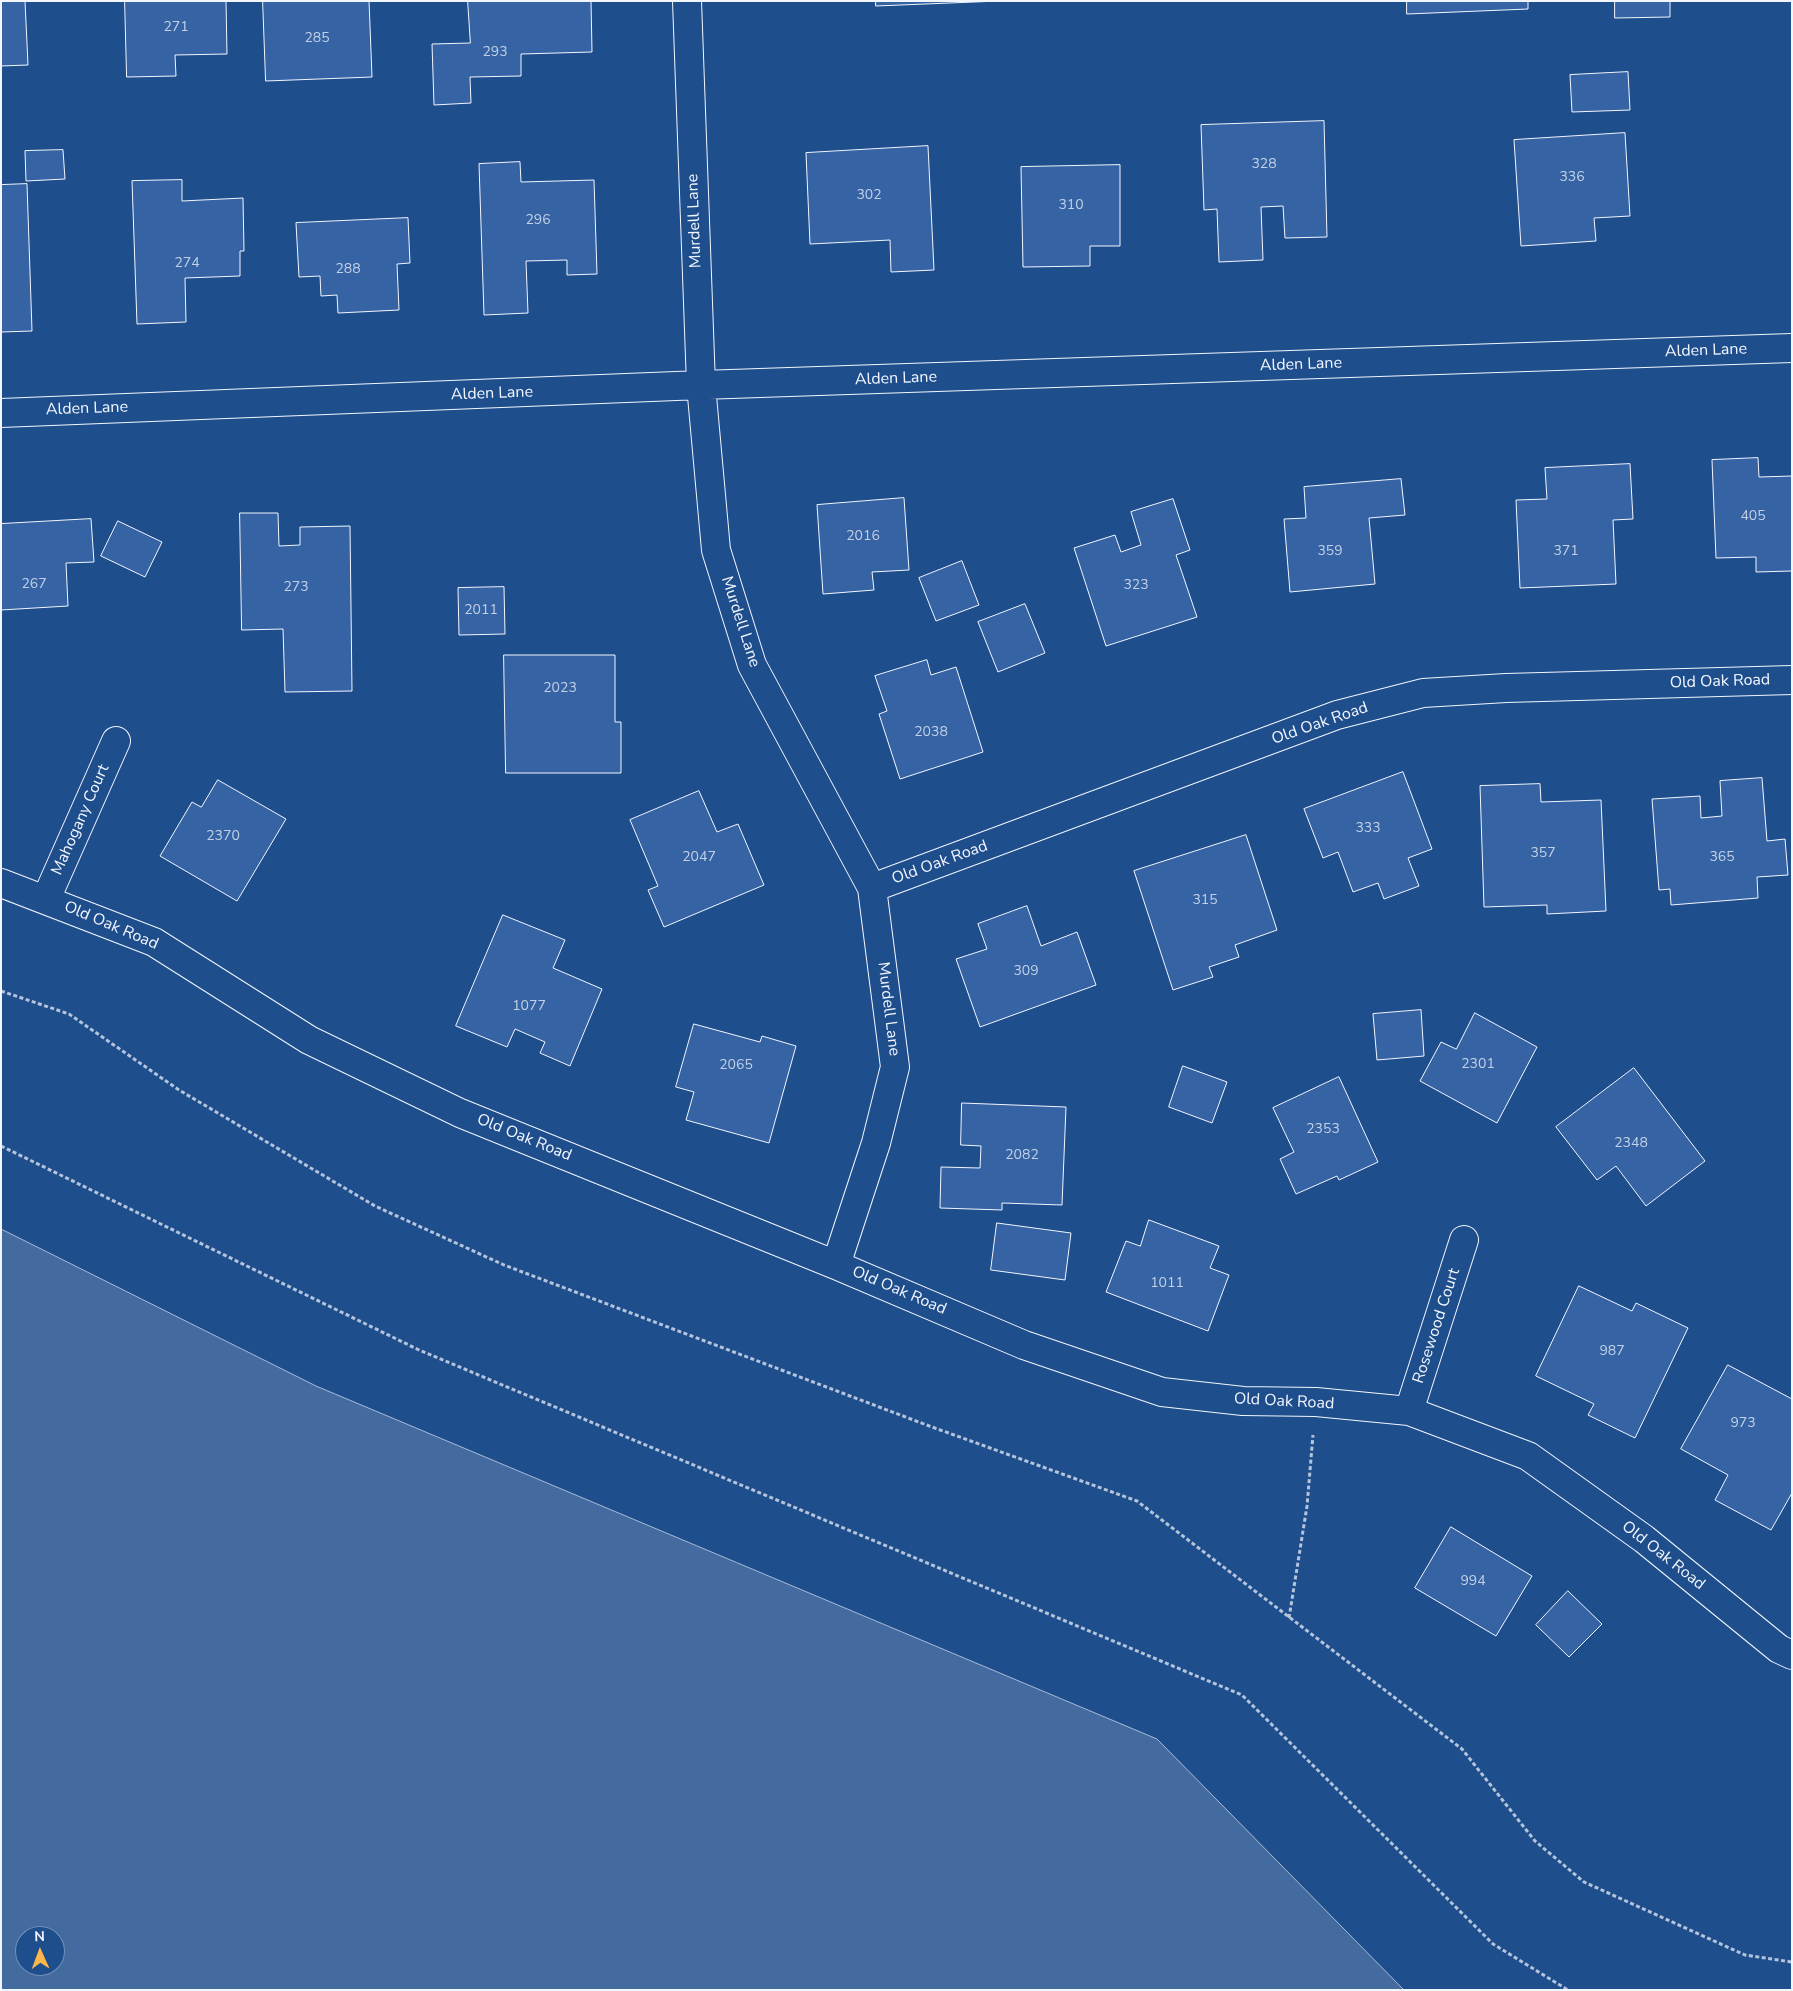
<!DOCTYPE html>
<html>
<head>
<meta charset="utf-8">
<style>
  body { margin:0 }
  #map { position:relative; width:1793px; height:1991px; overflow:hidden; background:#1f4e8c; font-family:"Nunito Sans",sans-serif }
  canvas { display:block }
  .frame { position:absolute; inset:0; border:2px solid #f2f6ff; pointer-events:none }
  .north { position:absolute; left:15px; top:1926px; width:50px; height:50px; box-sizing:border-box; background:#1f4e8c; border:1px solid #7391ba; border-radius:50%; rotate:358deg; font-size:14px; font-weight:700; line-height:20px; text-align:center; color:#f2f6ff }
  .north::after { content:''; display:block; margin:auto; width:18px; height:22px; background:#ffb74d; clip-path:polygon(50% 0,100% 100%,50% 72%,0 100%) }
</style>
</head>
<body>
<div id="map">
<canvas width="1793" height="1991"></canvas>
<div class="frame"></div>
<div class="north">N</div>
</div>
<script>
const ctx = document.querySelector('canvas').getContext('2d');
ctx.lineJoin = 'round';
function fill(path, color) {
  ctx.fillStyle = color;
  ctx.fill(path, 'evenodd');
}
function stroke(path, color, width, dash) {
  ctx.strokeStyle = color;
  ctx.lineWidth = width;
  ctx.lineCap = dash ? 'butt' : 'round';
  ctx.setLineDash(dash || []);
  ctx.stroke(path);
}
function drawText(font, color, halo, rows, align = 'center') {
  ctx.font = font + ' "Nunito Sans",sans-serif';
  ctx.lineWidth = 4;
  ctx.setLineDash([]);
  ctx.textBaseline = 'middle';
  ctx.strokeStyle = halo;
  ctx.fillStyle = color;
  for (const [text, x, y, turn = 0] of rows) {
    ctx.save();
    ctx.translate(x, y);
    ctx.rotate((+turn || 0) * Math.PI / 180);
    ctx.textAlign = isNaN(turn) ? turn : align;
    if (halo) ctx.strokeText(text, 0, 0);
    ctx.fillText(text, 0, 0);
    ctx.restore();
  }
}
const water = new Path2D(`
  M 1,1229 L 316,1386 L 1157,1739 L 1404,1990 L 1,1990 ZM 25,1936 L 55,1936 L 55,1966 L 25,1966 Z`);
const building = new Path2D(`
  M 1,1 L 25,1 L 28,65 L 1,66 Z
  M 125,1 L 226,1 L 227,54 L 175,55 L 176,76 L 127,77 Z
  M 263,1 L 369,1 L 372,77 L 266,81 Z
  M 468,1 L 591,1 L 592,52 L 521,54 L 521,76 L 470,77 L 471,103 L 434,105 L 432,44 L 470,43 Z
  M 876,1 L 999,1 L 876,6 Z
  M 1407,1 L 1528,1 L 1528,9 L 1407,14 Z
  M 1615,1 L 1670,1 L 1670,17 L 1615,18 Z
  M 1628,72 L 1630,110 L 1572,112 L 1570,75 Z
  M 1324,121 L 1327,237 L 1285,238 L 1283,206 L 1261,207 L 1263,260 L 1219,262 L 1217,209 L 1204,210 L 1201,125 Z
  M 1625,133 L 1630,216 L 1594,218 L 1596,241 L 1521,246 L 1514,140 Z
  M 928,146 L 934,270 L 891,272 L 890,240 L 810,244 L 806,153 Z
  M 63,150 L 65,179 L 26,181 L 25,151 Z
  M 520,162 L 521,182 L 594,180 L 597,274 L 567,275 L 567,260 L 526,261 L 528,313 L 484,315 L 479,164 Z
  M 1120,165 L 1120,246 L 1090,246 L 1090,266 L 1023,267 L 1021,167 Z
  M 182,180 L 182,201 L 243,198 L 244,251 L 240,251 L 240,276 L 185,278 L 186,322 L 137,324 L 132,181 Z
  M 27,184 L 32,331 L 1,332 L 1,185 Z
  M 408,218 L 410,263 L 397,264 L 399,310 L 338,313 L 337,295 L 321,296 L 320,276 L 299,277 L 296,223 Z
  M 1758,458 L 1759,477 L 1792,476 L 1792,571 L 1756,572 L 1756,557 L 1716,558 L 1712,460 Z
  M 1630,464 L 1633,519 L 1613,520 L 1616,584 L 1520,588 L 1516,500 L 1547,499 L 1545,468 Z
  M 1401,479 L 1405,515 L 1369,518 L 1375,584 L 1290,592 L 1284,519 L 1306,518 L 1304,487 Z
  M 904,498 L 909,570 L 872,572 L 874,590 L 823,594 L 817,505 Z
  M 1173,499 L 1190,550 L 1176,555 L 1197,617 L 1106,646 L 1074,548 L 1115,535 L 1121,552 L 1141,545 L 1131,512 Z
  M 240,513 L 278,513 L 279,546 L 300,545 L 300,527 L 350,526 L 352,691 L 285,692 L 283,629 L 242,630 Z
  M 91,519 L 94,562 L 66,563 L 68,606 L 1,610 L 1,524 Z
  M 118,521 L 162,542 L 145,577 L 101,556 Z
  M 962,561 L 979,605 L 936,621 L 919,578 Z
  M 504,587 L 505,634 L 459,635 L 458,588 Z
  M 1025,604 L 1045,653 L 998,672 L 978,622 Z
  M 504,655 L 615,655 L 615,722 L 621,722 L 621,773 L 506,773 Z
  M 927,660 L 931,675 L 956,667 L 983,752 L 900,779 L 879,714 L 887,711 L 875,676 Z
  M 1403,772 L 1432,849 L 1408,858 L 1419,886 L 1384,899 L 1378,883 L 1353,892 L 1338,852 L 1323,858 L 1304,809 Z
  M 1762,778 L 1767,841 L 1785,839 L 1788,875 L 1757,877 L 1758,898 L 1671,905 L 1670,889 L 1659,890 L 1652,799 L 1700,796 L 1701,818 L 1722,816 L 1720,781 Z
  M 218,780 L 286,819 L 237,901 L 160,856 L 192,802 L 201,807 Z
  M 1540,784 L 1541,802 L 1601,800 L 1606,911 L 1547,914 L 1547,905 L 1484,907 L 1480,786 Z
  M 699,791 L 717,832 L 738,824 L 764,885 L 664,927 L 648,890 L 658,886 L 630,820 Z
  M 1246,835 L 1277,930 L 1235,945 L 1239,957 L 1209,967 L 1213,977 L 1173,990 L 1134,871 Z
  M 1027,906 L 1041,946 L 1077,932 L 1096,985 L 980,1027 L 956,959 L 987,949 L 978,924 Z
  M 503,915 L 565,940 L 553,968 L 602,989 L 570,1066 L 540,1053 L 545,1042 L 515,1029 L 507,1047 L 456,1026 Z
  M 1421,1010 L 1424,1056 L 1377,1060 L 1373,1014 Z
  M 1475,1013 L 1537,1047 L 1497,1123 L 1420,1081 L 1441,1042 L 1456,1049 Z
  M 694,1024 L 760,1042 L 762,1036 L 796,1046 L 769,1143 L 686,1120 L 694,1092 L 676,1087 Z
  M 1183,1066 L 1227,1082 L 1212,1123 L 1169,1107 Z
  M 1634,1068 L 1705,1161 L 1646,1206 L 1616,1166 L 1597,1180 L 1556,1127 Z
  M 1339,1077 L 1378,1162 L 1339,1180 L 1337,1176 L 1296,1194 L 1280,1159 L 1294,1152 L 1273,1108 Z
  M 962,1103 L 1066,1107 L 1062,1205 L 1002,1203 L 1002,1210 L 940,1208 L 941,1167 L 980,1168 L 981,1146 L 961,1145 Z
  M 1149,1220 L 1219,1246 L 1210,1268 L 1229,1275 L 1208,1331 L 1106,1292 L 1126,1241 L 1140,1246 Z
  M 997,1223 L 1071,1233 L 1065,1280 L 991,1270 Z
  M 1579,1286 L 1632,1311 L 1636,1303 L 1688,1328 L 1635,1438 L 1588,1415 L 1594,1404 L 1536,1376 Z
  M 1728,1365 L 1792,1399 L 1792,1493 L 1771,1530 L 1715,1500 L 1728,1475 L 1681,1449 Z
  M 1451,1527 L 1532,1576 L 1496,1636 L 1415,1588 Z
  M 1568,1591 L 1602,1624 L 1569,1657 L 1536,1625 Z`);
const path = new Path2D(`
  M 1,991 L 69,1014 L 179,1090 L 375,1206 L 504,1265 L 932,1427 L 1137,1501 L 1462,1749 L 1535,1841 L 1584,1882 L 1745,1955 L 1792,1962
  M 1,1146 L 419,1350 L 1242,1695 L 1493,1944 L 1568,1990
  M 1289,1618 L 1307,1506 L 1313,1435`);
const minor = new Path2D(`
  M 687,1 L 701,385 L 716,550 L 752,665 L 872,888 L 895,1067 L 876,1143 L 836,1265
  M 1,413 L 701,385 L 1792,348
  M 1,883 L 154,942 L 309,1040 L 460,1113 L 836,1265 L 1024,1345 L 1162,1392 L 1243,1401 L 1316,1402 L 1409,1411 L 1528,1456 L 1644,1539 L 1779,1649 L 1792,1655
  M 872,888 L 1337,715 L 1423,693 L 1506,688 L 1792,680
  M 46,899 L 116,741
  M 1409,1411 L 1464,1240`);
const numberNames = [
  ["271",176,28],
  ["285",317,39],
  ["293",495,53],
  ["328",1264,165],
  ["336",1572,178],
  ["302",869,196],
  ["310",1071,206],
  ["296",538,221],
  ["274",187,264],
  ["288",348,270],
  ["405",1753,517],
  ["2016",863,537],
  ["359",1330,552],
  ["371",1566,552],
  ["267",34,585],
  ["323",1136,586],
  ["273",296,588],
  ["2011",481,611],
  ["2023",560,689],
  ["2038",931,733],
  ["333",1368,829],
  ["2370",223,837],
  ["357",1543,854],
  ["2047",699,858],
  ["365",1722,858],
  ["315",1205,901],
  ["309",1026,972],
  ["1077",529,1007],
  ["2301",1478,1065],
  ["2065",736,1066],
  ["2353",1323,1130],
  ["2348",1631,1144],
  ["2082",1022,1156],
  ["1011",1167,1284],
  ["987",1612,1352],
  ["973",1743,1424],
  ["994",1473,1582]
];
const streetNames = [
  ["Murdell Lane",695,221,-92],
  ["Alden Lane",1706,351,-2],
  ["Alden Lane",1301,365,-2],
  ["Alden Lane",896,379,-2],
  ["Alden Lane",492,394,-2],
  ["Alden Lane",87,409,-2],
  ["Murdell Lane",740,622,72],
  ["Old Oak Road",1720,682,-2],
  ["Old Oak Road",1320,724,-19],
  ["Mahogany Court",81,820,-66],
  ["Old Oak Road",940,863,-20],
  ["Old Oak Road",111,926,23],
  ["Murdell Lane",888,1009,83],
  ["Old Oak Road",524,1138,22],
  ["Old Oak Road",899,1291,23],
  ["Rosewood Court",1437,1326,-72],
  ["Old Oak Road",1284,1402,3],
  ["Old Oak Road",1663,1556,38]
];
fill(water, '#446ba0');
stroke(water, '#a8bbd7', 1);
fill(building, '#3563a3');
stroke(building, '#f2f6ff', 1);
stroke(minor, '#f2f6ff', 30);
stroke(path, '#b3c4dc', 3, [4, 2.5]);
stroke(minor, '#1f4e8c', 28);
drawText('14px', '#c3d1e8', null, numberNames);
drawText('16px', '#f2f6ff', '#1f4e8c', streetNames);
</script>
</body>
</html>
